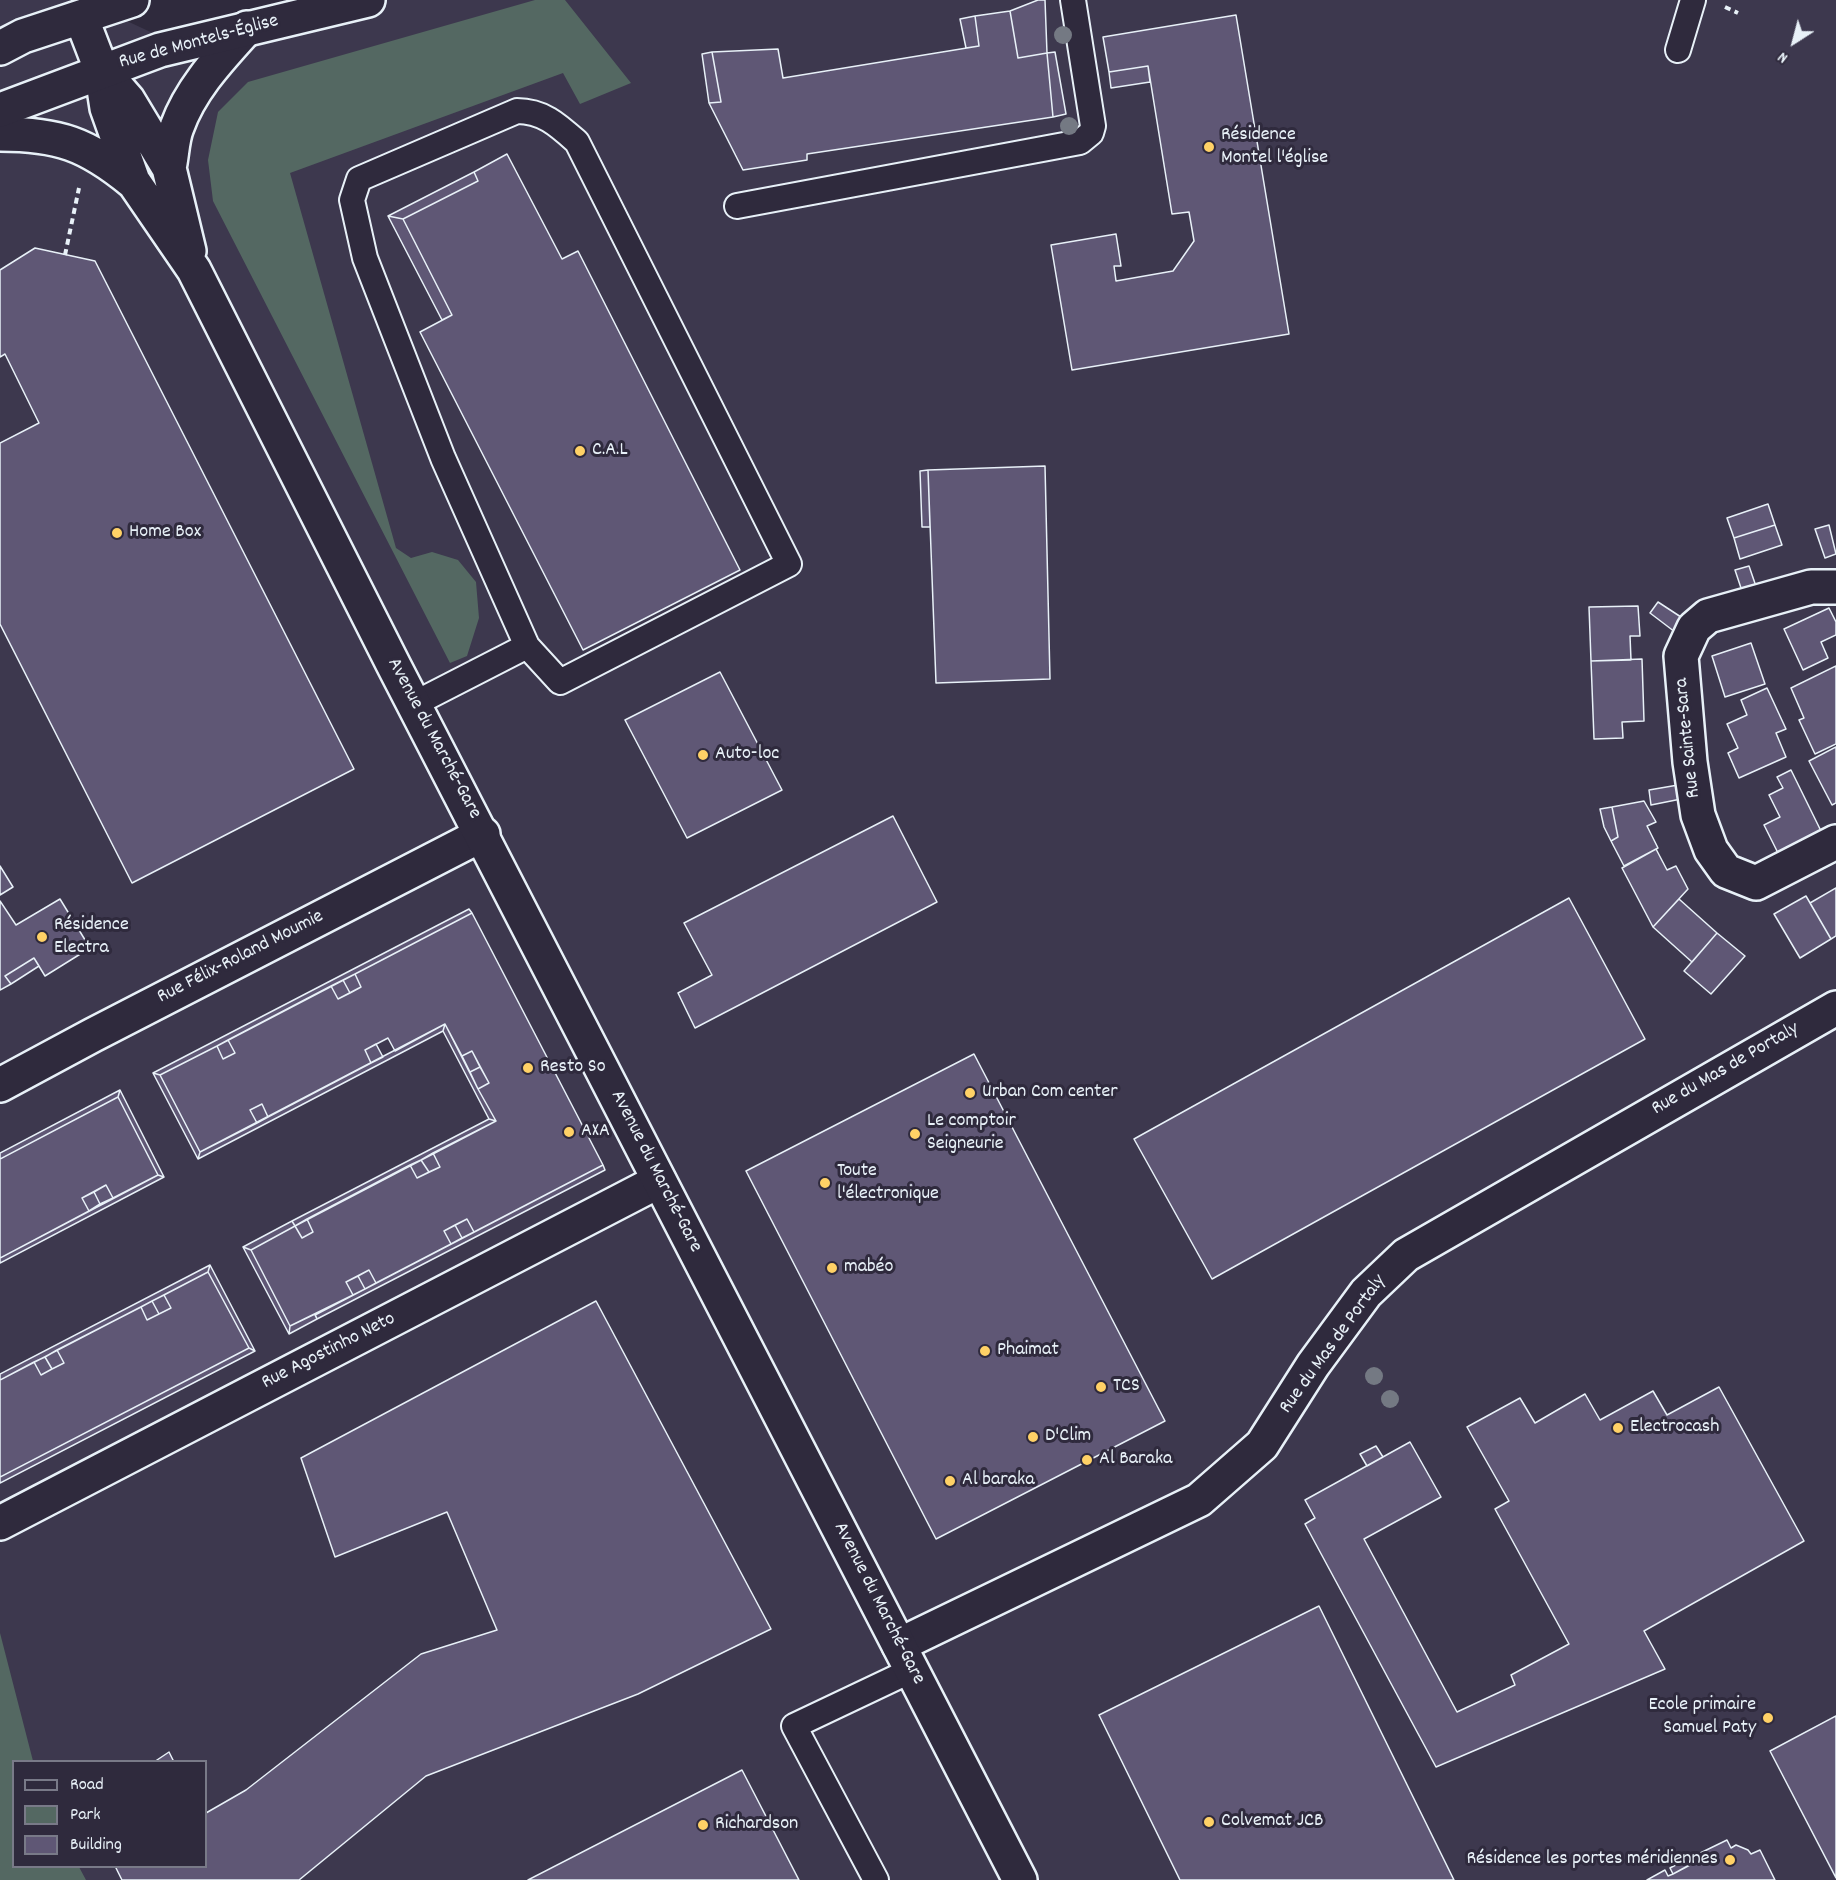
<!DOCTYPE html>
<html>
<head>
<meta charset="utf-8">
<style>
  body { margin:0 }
  #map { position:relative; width:1836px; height:1880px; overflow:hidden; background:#2f2a3d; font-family:Dekko,sans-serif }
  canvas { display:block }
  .legend { position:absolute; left:12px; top:1760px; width:195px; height:108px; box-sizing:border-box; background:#2f2a3d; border:2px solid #797a88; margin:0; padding:8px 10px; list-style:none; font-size:18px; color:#e8f1f8 }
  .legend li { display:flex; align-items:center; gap:12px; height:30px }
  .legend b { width:30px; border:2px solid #797a88 }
  .north { position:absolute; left:1764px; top:12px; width:60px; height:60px; -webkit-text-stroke:4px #2f2a3d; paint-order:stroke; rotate:216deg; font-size:16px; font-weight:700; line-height:24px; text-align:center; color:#e8f1f8 }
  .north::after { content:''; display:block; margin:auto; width:21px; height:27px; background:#e8f1f8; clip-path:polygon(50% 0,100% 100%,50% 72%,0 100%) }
</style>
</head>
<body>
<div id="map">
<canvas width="1836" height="1880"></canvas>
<ul class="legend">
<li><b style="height:8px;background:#2f2a3d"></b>Road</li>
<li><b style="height:16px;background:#546862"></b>Park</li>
<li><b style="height:16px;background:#5f5775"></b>Building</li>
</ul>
<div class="north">N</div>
</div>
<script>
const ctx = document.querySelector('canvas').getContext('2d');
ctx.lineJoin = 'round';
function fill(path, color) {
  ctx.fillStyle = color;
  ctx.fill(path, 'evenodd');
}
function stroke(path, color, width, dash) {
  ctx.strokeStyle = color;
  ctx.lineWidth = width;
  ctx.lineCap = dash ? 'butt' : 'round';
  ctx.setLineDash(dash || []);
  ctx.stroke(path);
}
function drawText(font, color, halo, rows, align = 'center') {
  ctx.font = font + ' Dekko,sans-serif';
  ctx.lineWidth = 6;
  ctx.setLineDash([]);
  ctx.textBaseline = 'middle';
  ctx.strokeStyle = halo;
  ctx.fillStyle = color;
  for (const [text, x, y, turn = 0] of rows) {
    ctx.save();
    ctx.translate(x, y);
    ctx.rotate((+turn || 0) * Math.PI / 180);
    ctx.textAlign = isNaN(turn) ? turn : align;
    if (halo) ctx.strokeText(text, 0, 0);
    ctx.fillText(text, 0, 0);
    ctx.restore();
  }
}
const built = new Path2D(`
  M 0,0 L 82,0 L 172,42 L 333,0 L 1836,0 L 1836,1880 L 0,1880 ZM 14,1762 L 206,1762 L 206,1866 L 14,1866 Z`);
const green = new Path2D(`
  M 535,0 L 565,0 L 631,83 L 580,104 L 563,73 L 290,173 L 396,548 L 411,558 L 432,552 L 458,560 L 476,582 L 479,618 L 467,656 L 450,663 L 213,201 L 208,160 L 218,112 L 248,82 Z
  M 0,1633 L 33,1761 L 14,1762 L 14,1866 L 79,1867 L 86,1880 L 0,1880 Z`);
const building = new Path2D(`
  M 1038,0 L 1045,0 L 1047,53 L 1018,58 L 1010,11 Z
  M 1010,11 L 1018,58 L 1047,53 L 1053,117 L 807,154 L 807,160 L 743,170 L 709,103 L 721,102 L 712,52 L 778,49 L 783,78 L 979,46 L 975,16 Z
  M 1236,15 L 1289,334 L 1072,370 L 1051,245 L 1116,234 L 1121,266 L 1114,266 L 1116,281 L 1173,271 L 1194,241 L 1189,212 L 1172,214 L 1148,66 L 1109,72 L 1103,37 Z
  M 975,16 L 979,46 L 966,48 L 960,19 Z
  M 712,52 L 721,102 L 709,103 L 702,54 Z
  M 1055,52 L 1066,114 L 1053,117 L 1047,53 Z
  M 1148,66 L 1150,82 L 1111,88 L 1109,72 Z
  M 507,154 L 562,259 L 578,251 L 740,570 L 583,650 L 420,332 L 452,315 L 403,219 L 478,181 L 474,172 Z
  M 474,172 L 478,181 L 403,219 L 388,216 Z
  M 388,216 L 403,219 L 452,315 L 442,320 Z
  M 35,248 L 95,261 L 354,769 L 132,883 L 0,624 L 0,443 L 39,423 L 5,354 L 0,357 L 0,270 Z
  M 1045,466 L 1050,679 L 936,683 L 928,470 Z
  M 928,470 L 930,527 L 922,527 L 920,471 Z
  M 1768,504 L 1775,525 L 1734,538 L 1727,518 Z
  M 1775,525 L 1782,545 L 1740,559 L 1734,538 Z
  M 1829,525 L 1836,554 L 1825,558 L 1815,529 Z
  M 1749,566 L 1759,595 L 1745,600 L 1735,570 Z
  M 1658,602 L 1684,619 L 1675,632 L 1650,613 Z
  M 1638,606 L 1640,636 L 1630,636 L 1631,660 L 1591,661 L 1589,607 Z
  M 1829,608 L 1836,622 L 1836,635 L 1821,642 L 1828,658 L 1803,670 L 1784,629 Z
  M 1751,643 L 1765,684 L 1725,697 L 1712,656 Z
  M 1642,659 L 1644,721 L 1622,722 L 1623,738 L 1594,739 L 1591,661 Z
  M 1836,666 L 1836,744 L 1815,754 L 1799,720 L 1804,718 L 1791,688 Z
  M 720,672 L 782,790 L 687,838 L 625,720 Z
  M 1767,688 L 1786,729 L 1776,733 L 1786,757 L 1739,778 L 1728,753 L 1738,748 L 1727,724 L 1747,715 L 1741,700 Z
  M 1836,747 L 1836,803 L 1832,805 L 1809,761 Z
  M 1791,770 L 1821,831 L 1778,853 L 1764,825 L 1780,817 L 1769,795 L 1783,788 L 1777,777 Z
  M 1678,785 L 1681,799 L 1651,805 L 1649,790 Z
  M 1644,801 L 1656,822 L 1647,826 L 1658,848 L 1624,866 L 1611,841 L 1618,837 L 1612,807 Z
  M 1612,807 L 1618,837 L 1611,841 L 1604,827 L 1600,809 Z
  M 893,816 L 937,902 L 695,1028 L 678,993 L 712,975 L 684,923 Z
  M 1656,849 L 1667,870 L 1676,866 L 1688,889 L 1653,927 L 1622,868 Z
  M 0,866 L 13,887 L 0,895 Z
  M 1836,888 L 1836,936 L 1831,939 L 1810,903 Z
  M 1806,896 L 1831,939 L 1800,958 L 1774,914 Z
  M 1569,898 L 1645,1039 L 1212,1279 L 1134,1139 Z
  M 60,899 L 90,948 L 45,976 L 34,958 L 5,976 L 11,984 L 0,990 L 0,901 L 16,925 Z
  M 1679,899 L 1717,933 L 1692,962 L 1653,927 Z
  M 469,909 L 472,913 L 217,1046 L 160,1075 L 153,1073 Z
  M 472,913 L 603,1165 L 474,1232 L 467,1219 L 444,1231 L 451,1244 L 376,1283 L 369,1270 L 346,1282 L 353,1295 L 290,1326 L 251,1250 L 295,1226 L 302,1238 L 313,1232 L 307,1219 L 410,1165 L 417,1178 L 440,1167 L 433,1153 L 496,1121 L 478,1089 L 489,1083 L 472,1051 L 462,1056 L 445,1024 L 395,1051 L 388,1038 L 365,1050 L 371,1063 L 268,1117 L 262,1104 L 250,1110 L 257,1123 L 200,1152 L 160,1075 L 217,1046 L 223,1059 L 235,1053 L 228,1040 L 331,986 L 338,999 L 361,987 L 355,974 Z
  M 1717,933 L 1745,956 L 1711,994 L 1684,971 Z
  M 34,958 L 39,966 L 11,984 L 5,976 Z
  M 355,974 L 361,987 L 350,993 L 343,980 Z
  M 343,980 L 350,993 L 338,999 L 331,986 Z
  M 445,1024 L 443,1031 L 198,1159 L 200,1152 Z
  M 445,1024 L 478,1089 L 496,1121 L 489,1119 L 443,1031 Z
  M 228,1040 L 235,1053 L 223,1059 L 217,1046 Z
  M 376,1044 L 383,1057 L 371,1063 L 365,1050 Z
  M 472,1051 L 480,1067 L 470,1072 L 462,1056 Z
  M 974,1054 L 1165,1421 L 936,1539 L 746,1171 Z
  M 480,1067 L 489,1083 L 478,1089 L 470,1072 Z
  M 153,1073 L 160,1075 L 200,1152 L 198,1159 Z
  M 120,1090 L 164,1177 L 158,1175 L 118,1097 Z
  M 120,1090 L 118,1097 L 0,1159 L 0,1153 Z
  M 118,1097 L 158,1175 L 113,1198 L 106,1185 L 82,1198 L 89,1211 L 0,1258 L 0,1159 Z
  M 262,1104 L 268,1117 L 257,1123 L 250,1110 Z
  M 489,1119 L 496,1121 L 295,1226 L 292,1221 Z
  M 433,1153 L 440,1167 L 429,1172 L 421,1160 Z
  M 421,1160 L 429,1172 L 417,1178 L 410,1165 Z
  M 603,1165 L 605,1170 L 317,1319 L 315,1315 Z
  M 158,1175 L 164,1177 L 0,1263 L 0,1258 Z
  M 106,1185 L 113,1198 L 100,1204 L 94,1192 Z
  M 94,1192 L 100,1204 L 89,1211 L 82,1198 Z
  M 307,1219 L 313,1232 L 302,1238 L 295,1226 Z
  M 467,1219 L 474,1232 L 462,1238 L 455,1225 Z
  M 292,1221 L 295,1226 L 251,1250 L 243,1247 Z
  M 455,1225 L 462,1238 L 451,1244 L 444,1231 Z
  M 243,1247 L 251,1250 L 290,1326 L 289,1334 Z
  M 210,1265 L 255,1351 L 249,1348 L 208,1272 Z
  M 210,1265 L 208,1272 L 0,1380 L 0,1374 Z
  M 369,1270 L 376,1283 L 365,1289 L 358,1276 Z
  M 208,1272 L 249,1348 L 0,1477 L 0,1380 L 34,1362 L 41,1375 L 52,1369 L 64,1363 L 57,1350 L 141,1307 L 147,1320 L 171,1308 L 164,1295 Z
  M 358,1276 L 365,1289 L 353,1295 L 346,1282 Z
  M 164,1295 L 171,1308 L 159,1314 L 152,1301 Z
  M 152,1301 L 159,1314 L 147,1320 L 141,1307 Z
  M 596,1301 L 771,1629 L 638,1694 L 426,1776 L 299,1880 L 122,1880 L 115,1866 L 206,1866 L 206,1813 L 246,1790 L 421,1654 L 497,1630 L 447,1512 L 335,1557 L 301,1458 Z
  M 315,1314 L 317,1319 L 289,1334 L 290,1326 Z
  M 249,1348 L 255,1351 L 0,1483 L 0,1477 Z
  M 57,1350 L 64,1363 L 52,1369 L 45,1357 Z
  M 45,1357 L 52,1369 L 41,1375 L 34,1362 Z
  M 1719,1387 L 1804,1541 L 1644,1631 L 1665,1669 L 1436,1767 L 1305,1524 L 1315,1518 L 1305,1500 L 1410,1442 L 1441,1497 L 1364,1539 L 1457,1712 L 1515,1685 L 1511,1675 L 1569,1644 L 1495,1509 L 1509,1501 L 1467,1427 L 1520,1398 L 1535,1423 L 1585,1394 L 1600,1420 L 1653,1391 L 1667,1415 Z
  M 1376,1446 L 1383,1457 L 1367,1466 L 1360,1454 Z
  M 1319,1606 L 1454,1880 L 1180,1880 L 1099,1715 Z
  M 1836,1716 L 1836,1878 L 1770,1751 Z
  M 169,1752 L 174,1762 L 154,1762 Z
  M 742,1770 L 799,1880 L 528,1880 Z
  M 1727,1840 L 1731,1848 L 1736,1845 L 1748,1850 L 1751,1854 L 1760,1850 L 1775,1880 L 1647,1880 L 1665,1870 L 1668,1876 L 1673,1874 L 1695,1862 L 1692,1857 Z
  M 1687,1859 L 1690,1865 L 1673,1874 L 1670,1868 Z`);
const path = new Path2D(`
  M 1725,7 L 1738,13
  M 65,255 L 79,188`);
const service = new Path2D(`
  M 1678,50 L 1693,0
  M 737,206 L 1080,142 L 1091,133 L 1093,126 L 1073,0
  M 414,704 L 527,646 L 443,458 L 365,258 L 352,200 L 359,179 L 517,111 C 543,111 558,125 577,142 L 789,564 L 560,682 L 527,646
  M 876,1880 L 794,1726 L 912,1670`);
const minor = new Path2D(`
  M 1836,587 L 1811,587 L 1708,616 L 1694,628 L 1681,656 L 1690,762 L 1698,815 L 1711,850 L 1726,871 L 1756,883 L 1836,842
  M 0,1085 L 93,1035 L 483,834
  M 0,1523 L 659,1181
  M 899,1645 L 1199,1500 L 1262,1445 L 1313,1365 L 1366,1293 L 1406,1255 L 1836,1008`);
const tertiary = new Path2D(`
  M 101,69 L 107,108 L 133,181 L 194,270 L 394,666 L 1020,1880
  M 101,69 L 128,100 L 169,168 L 189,251
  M 0,134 C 58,134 87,144 132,181
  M 169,168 C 172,155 172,139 177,127 C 191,88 220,58 247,28`);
const secondary = new Path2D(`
  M 81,17 L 101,69
  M 0,48 L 23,36 L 132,0
  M 0,110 L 160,50 L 368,0`);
const trees = [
  [1063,35],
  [1069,126],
  [1374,1376],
  [1390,1399]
];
const markers = [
  [1209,147,6,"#ffd166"],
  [580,451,6,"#ffd166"],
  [117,533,6,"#ffd166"],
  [703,755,6,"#ffd166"],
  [42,937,6,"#ffd166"],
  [528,1068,6,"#ffd166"],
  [970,1093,6,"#ffd166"],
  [569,1132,6,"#ffd166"],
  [915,1134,6,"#ffd166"],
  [825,1183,6,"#ffd166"],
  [832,1268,6,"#ffd166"],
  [985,1351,6,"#ffd166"],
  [1101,1387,6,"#ffd166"],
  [1618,1428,6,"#ffd166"],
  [1033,1437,6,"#ffd166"],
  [1087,1460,6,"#ffd166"],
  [950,1481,6,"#ffd166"],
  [1768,1718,6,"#ffd166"],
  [1209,1822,6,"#ffd166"],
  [703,1825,6,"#ffd166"],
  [1730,1860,6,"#ffd166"]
];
const streetNames = [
  ["Rue de Montels-Église",199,43,-15],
  ["Rue Sainte-Sara",1689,738,-96],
  ["Avenue du Marché-Gare",433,739,62],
  ["Rue Félix-Roland Moumie",241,958,-27],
  ["Rue du Mas de Portaly",1726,1070,-30],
  ["Avenue du Marché-Gare",655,1172,63],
  ["Rue du Mas de Portaly",1334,1345,-54],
  ["Rue Agostinho Neto",329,1352,-27],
  ["Avenue du Marché-Gare",878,1604,63]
];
const poiNames = [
  ["Résidence",1221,136],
  ["Montel l'église",1221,159],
  ["C.A.L",592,451],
  ["Home Box",129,533],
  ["Auto-loc",715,755],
  ["Résidence",54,926],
  ["Electra",54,949],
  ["Resto So",540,1068],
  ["Urban Com center",982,1093],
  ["Le comptoir",927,1122],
  ["Seigneurie",927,1145],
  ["AXA",581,1132],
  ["Toute",837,1172],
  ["l'électronique",837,1195],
  ["mabéo",844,1268],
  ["Phaimat",997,1351],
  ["TCS",1113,1387],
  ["Electrocash",1630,1428],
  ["D'Clim",1045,1437],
  ["Al Baraka",1099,1460],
  ["Al baraka",962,1481],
  ["Ecole primaire",1756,1706,"right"],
  ["Samuel Paty",1756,1729,"right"],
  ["Colvemat JCB",1221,1822],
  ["Richardson",715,1825],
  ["Résidence les portes méridiennes",1718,1860,"right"]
];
fill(built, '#3d384e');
fill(green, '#546862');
fill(building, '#5f5775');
stroke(building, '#e8f1f8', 1.5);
stroke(service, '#e8f1f8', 28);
stroke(minor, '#e8f1f8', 38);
stroke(tertiary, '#e8f1f8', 38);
stroke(secondary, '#e8f1f8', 38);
stroke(path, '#e8f1f8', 4, [6, 4.5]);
stroke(service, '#2f2a3d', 24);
stroke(minor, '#2f2a3d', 33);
stroke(tertiary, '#2f2a3d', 33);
stroke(secondary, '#2f2a3d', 33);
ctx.fillStyle = '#747983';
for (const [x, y] of trees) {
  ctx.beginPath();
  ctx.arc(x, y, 9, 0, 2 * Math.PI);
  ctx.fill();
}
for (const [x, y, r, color] of markers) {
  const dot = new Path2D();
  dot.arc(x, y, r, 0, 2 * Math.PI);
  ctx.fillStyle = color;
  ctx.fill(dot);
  stroke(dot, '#2f2a3d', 2);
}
drawText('20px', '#e8f1f8', '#2f2a3d', streetNames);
drawText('20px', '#e8f1f8', '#2f2a3d', poiNames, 'left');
</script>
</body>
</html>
